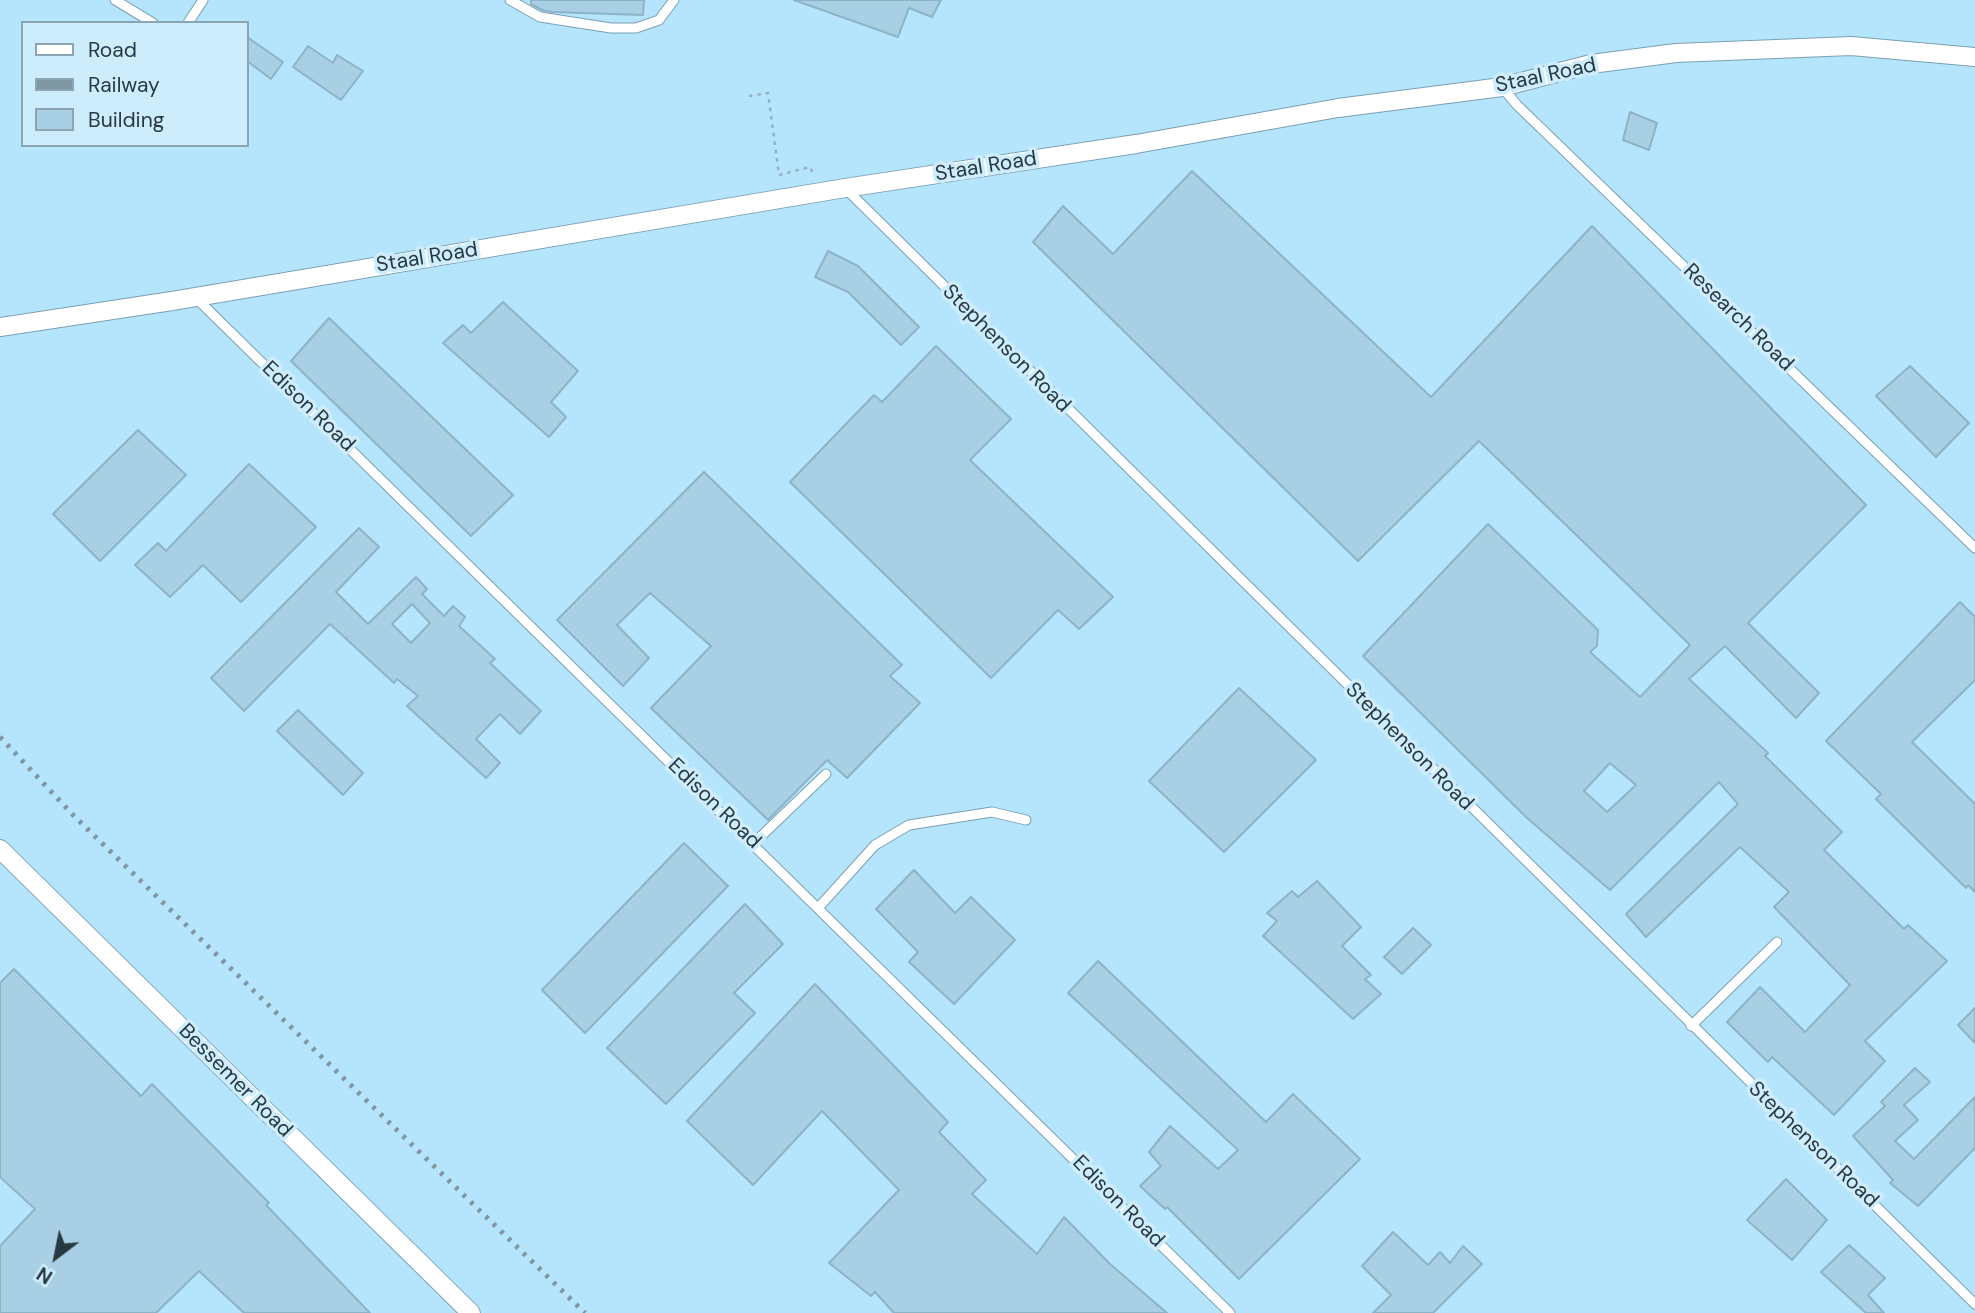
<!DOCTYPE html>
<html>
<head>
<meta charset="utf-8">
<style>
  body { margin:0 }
  #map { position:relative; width:1975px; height:1313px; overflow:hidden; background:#cdedfd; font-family:"DM Sans",sans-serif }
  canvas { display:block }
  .legend { position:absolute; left:21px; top:21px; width:228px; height:126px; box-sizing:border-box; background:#cdedfd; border:2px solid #8ba5b2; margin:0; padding:9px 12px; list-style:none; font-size:21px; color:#293941 }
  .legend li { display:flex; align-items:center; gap:14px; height:35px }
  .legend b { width:35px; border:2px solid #8ba5b2 }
  .north { position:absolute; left:21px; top:1222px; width:70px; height:70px; -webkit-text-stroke:5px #cdedfd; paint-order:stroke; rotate:212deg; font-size:19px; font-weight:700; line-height:28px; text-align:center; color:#293941 }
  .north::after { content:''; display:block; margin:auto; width:24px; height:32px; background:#293941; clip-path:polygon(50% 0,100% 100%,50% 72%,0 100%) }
</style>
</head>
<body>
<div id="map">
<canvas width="1975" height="1313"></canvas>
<ul class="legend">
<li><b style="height:9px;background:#fff"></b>Road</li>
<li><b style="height:9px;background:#7f97a3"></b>Railway</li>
<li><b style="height:19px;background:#a8cfe3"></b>Building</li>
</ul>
<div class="north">N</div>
</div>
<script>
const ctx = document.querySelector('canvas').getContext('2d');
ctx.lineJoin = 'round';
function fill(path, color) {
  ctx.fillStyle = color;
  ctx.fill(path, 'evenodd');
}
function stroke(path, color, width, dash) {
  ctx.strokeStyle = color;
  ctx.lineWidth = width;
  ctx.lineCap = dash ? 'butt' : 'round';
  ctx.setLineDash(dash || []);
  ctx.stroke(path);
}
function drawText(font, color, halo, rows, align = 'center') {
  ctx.font = font + ' "DM Sans",sans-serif';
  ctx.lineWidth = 7;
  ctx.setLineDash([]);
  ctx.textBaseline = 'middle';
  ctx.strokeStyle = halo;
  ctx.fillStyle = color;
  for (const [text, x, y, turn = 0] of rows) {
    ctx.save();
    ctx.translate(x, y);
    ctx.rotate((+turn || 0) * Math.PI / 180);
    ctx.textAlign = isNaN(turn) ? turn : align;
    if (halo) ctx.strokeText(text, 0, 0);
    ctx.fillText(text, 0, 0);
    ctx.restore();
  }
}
const built = new Path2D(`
  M 0,0 L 1975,0 L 1975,1313 L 0,1313 ZM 23,23 L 247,23 L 247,145 L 23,145 Z`);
const building = new Path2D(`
  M 531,0 L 644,0 L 643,15 L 552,12 L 542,10 L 531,4 Z
  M 794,0 L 941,0 L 932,17 L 909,8 L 898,37 Z
  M 247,37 L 283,62 L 271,79 L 247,61 Z
  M 308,46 L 333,63 L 337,55 L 363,71 L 341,100 L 293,67 Z
  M 1630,112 L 1657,123 L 1649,150 L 1623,140 Z
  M 1192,171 L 1431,397 L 1592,226 L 1866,505 L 1748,623 L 1819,693 L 1796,718 L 1725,646 L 1689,679 L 1768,753 L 1765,756 L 1842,832 L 1824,850 L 1904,929 L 1908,925 L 1947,961 L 1865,1041 L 1885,1061 L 1834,1115 L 1772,1057 L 1768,1062 L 1727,1022 L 1760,987 L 1805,1032 L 1850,985 L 1774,907 L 1789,892 L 1740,847 L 1646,937 L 1626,914 L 1738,804 L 1719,782 L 1610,890 L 1526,817 L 1363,656 L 1488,524 L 1598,630 L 1597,646 L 1590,652 L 1640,697 L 1690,645 L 1479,441 L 1358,561 L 1033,242 L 1063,206 L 1113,254 ZM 1610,763 L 1636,785 L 1607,812 L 1584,791 Z
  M 828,251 L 858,266 L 919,327 L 901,345 L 848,292 L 815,277 Z
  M 503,302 L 578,371 L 551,402 L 566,417 L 549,437 L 443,343 L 463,325 L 471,333 Z
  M 329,318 L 513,495 L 471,536 L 291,361 Z
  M 936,346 L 1011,419 L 970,460 L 1113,597 L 1079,629 L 1058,610 L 991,678 L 790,482 L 874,395 L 882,402 Z
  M 1910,366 L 1969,423 L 1936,457 L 1876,396 Z
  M 138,430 L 186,475 L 100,561 L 53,514 Z
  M 249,464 L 316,527 L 241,602 L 203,565 L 170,597 L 135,565 L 158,543 L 166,551 Z
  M 704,472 L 902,665 L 890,676 L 920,703 L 847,778 L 827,760 L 768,820 L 651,708 L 711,646 L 650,593 L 617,625 L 649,658 L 623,686 L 557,620 Z
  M 359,528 L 379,547 L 336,592 L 368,624 L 416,577 L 427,589 L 422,594 L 444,616 L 453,606 L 465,617 L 459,626 L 495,659 L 490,663 L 541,711 L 520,734 L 500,714 L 476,739 L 500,763 L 486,778 L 407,706 L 418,696 L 397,679 L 394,683 L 330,624 L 244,711 L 211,678 ZM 412,604 L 430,623 L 411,643 L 392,624 Z
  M 1960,602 L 1975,617 L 1975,680 L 1912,742 L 1975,804 L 1975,892 L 1968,885 L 1966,888 L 1876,799 L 1881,794 L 1826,741 Z
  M 1239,688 L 1316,760 L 1224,852 L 1149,781 Z
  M 298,710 L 363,773 L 343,795 L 277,731 Z
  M 684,843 L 728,886 L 585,1033 L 542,990 Z
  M 914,870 L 955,913 L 971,897 L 1015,940 L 954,1004 L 909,962 L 918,952 L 876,909 Z
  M 1317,881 L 1361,927 L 1342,946 L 1371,975 L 1365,979 L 1381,994 L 1353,1019 L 1263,936 L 1277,921 L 1267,913 L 1292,891 L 1298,897 Z
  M 745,904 L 783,944 L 734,993 L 755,1013 L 666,1104 L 607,1048 Z
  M 1413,928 L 1431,945 L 1402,974 L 1384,957 Z
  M 1098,961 L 1266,1122 L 1293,1094 L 1360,1159 L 1239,1279 L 1167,1207 L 1165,1209 L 1140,1186 L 1161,1166 L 1149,1152 L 1170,1126 L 1218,1169 L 1238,1150 L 1068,993 Z
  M 14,969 L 141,1096 L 152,1084 L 269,1203 L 266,1205 L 370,1313 L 244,1313 L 199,1271 L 156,1313 L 0,1313 L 0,1246 L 35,1209 L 0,1177 L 0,983 Z
  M 815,984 L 948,1122 L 939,1132 L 986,1180 L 972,1194 L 1037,1254 L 1064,1217 L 1110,1264 L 1167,1313 L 894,1313 L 875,1292 L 871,1296 L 829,1263 L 899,1190 L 822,1111 L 753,1185 L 687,1121 Z
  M 1975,1008 L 1975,1043 L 1958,1025 Z
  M 1915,1068 L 1930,1082 L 1904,1105 L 1918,1120 L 1895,1141 L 1914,1159 L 1975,1097 L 1975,1148 L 1918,1206 L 1890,1183 L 1893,1180 L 1853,1136 L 1885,1106 L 1881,1102 Z
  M 1786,1179 L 1827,1220 L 1792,1260 L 1747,1220 Z
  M 1393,1232 L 1428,1265 L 1440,1252 L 1450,1263 L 1463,1246 L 1482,1264 L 1433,1313 L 1373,1313 L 1391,1295 L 1362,1266 Z
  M 1849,1245 L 1885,1278 L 1868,1295 L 1884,1313 L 1866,1313 L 1821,1272 Z`);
const path = new Path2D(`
  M 749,96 L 768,93 L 779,175 L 810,167 L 814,176`);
const service = new Path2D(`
  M 115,0 L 153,23
  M 510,0 L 540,17 L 611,28 L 636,28 L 659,20 L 674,0
  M 188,23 L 203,0
  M 1502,87 L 1517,105 L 1975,548
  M 845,188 L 1975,1304
  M 196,298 L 1230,1313
  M 754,843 L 826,774
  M 819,907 L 875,845 L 909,825 L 992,812 L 1026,820
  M 1691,1026 L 1777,942`);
const minor = new Path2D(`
  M 0,327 L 172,301 L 845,188 L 1136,144 L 1338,108 L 1502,87 L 1591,64 L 1676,53 L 1851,46 L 1975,57
  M 0,849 L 471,1313`);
const rail = new Path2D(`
  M 0,737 L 74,816 L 585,1313`);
const streetNames = [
  ["Staal Road",1546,76,-12],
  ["Staal Road",986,167,-9],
  ["Staal Road",427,258,-9],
  ["Research Road",1738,318,44],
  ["Stephenson Road",1006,349,45],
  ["Edison Road",308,407,44],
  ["Stephenson Road",1409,747,45],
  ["Edison Road",714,804,44],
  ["Bessemer Road",235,1081,45],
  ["Stephenson Road",1813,1145,44],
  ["Edison Road",1118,1202,45]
];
fill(built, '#b5e5fd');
fill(building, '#a8cfe3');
stroke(building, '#8cb3c6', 2);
stroke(service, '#7aa0b2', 11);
stroke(minor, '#7aa0b2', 20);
stroke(path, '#95afbc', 2.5, [3.5, 5]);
stroke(service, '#fff', 9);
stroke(minor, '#fff', 18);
stroke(rail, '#7f97a3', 5, [3.5, 7]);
drawText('21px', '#293941', '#cdedfd', streetNames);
</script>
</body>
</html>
